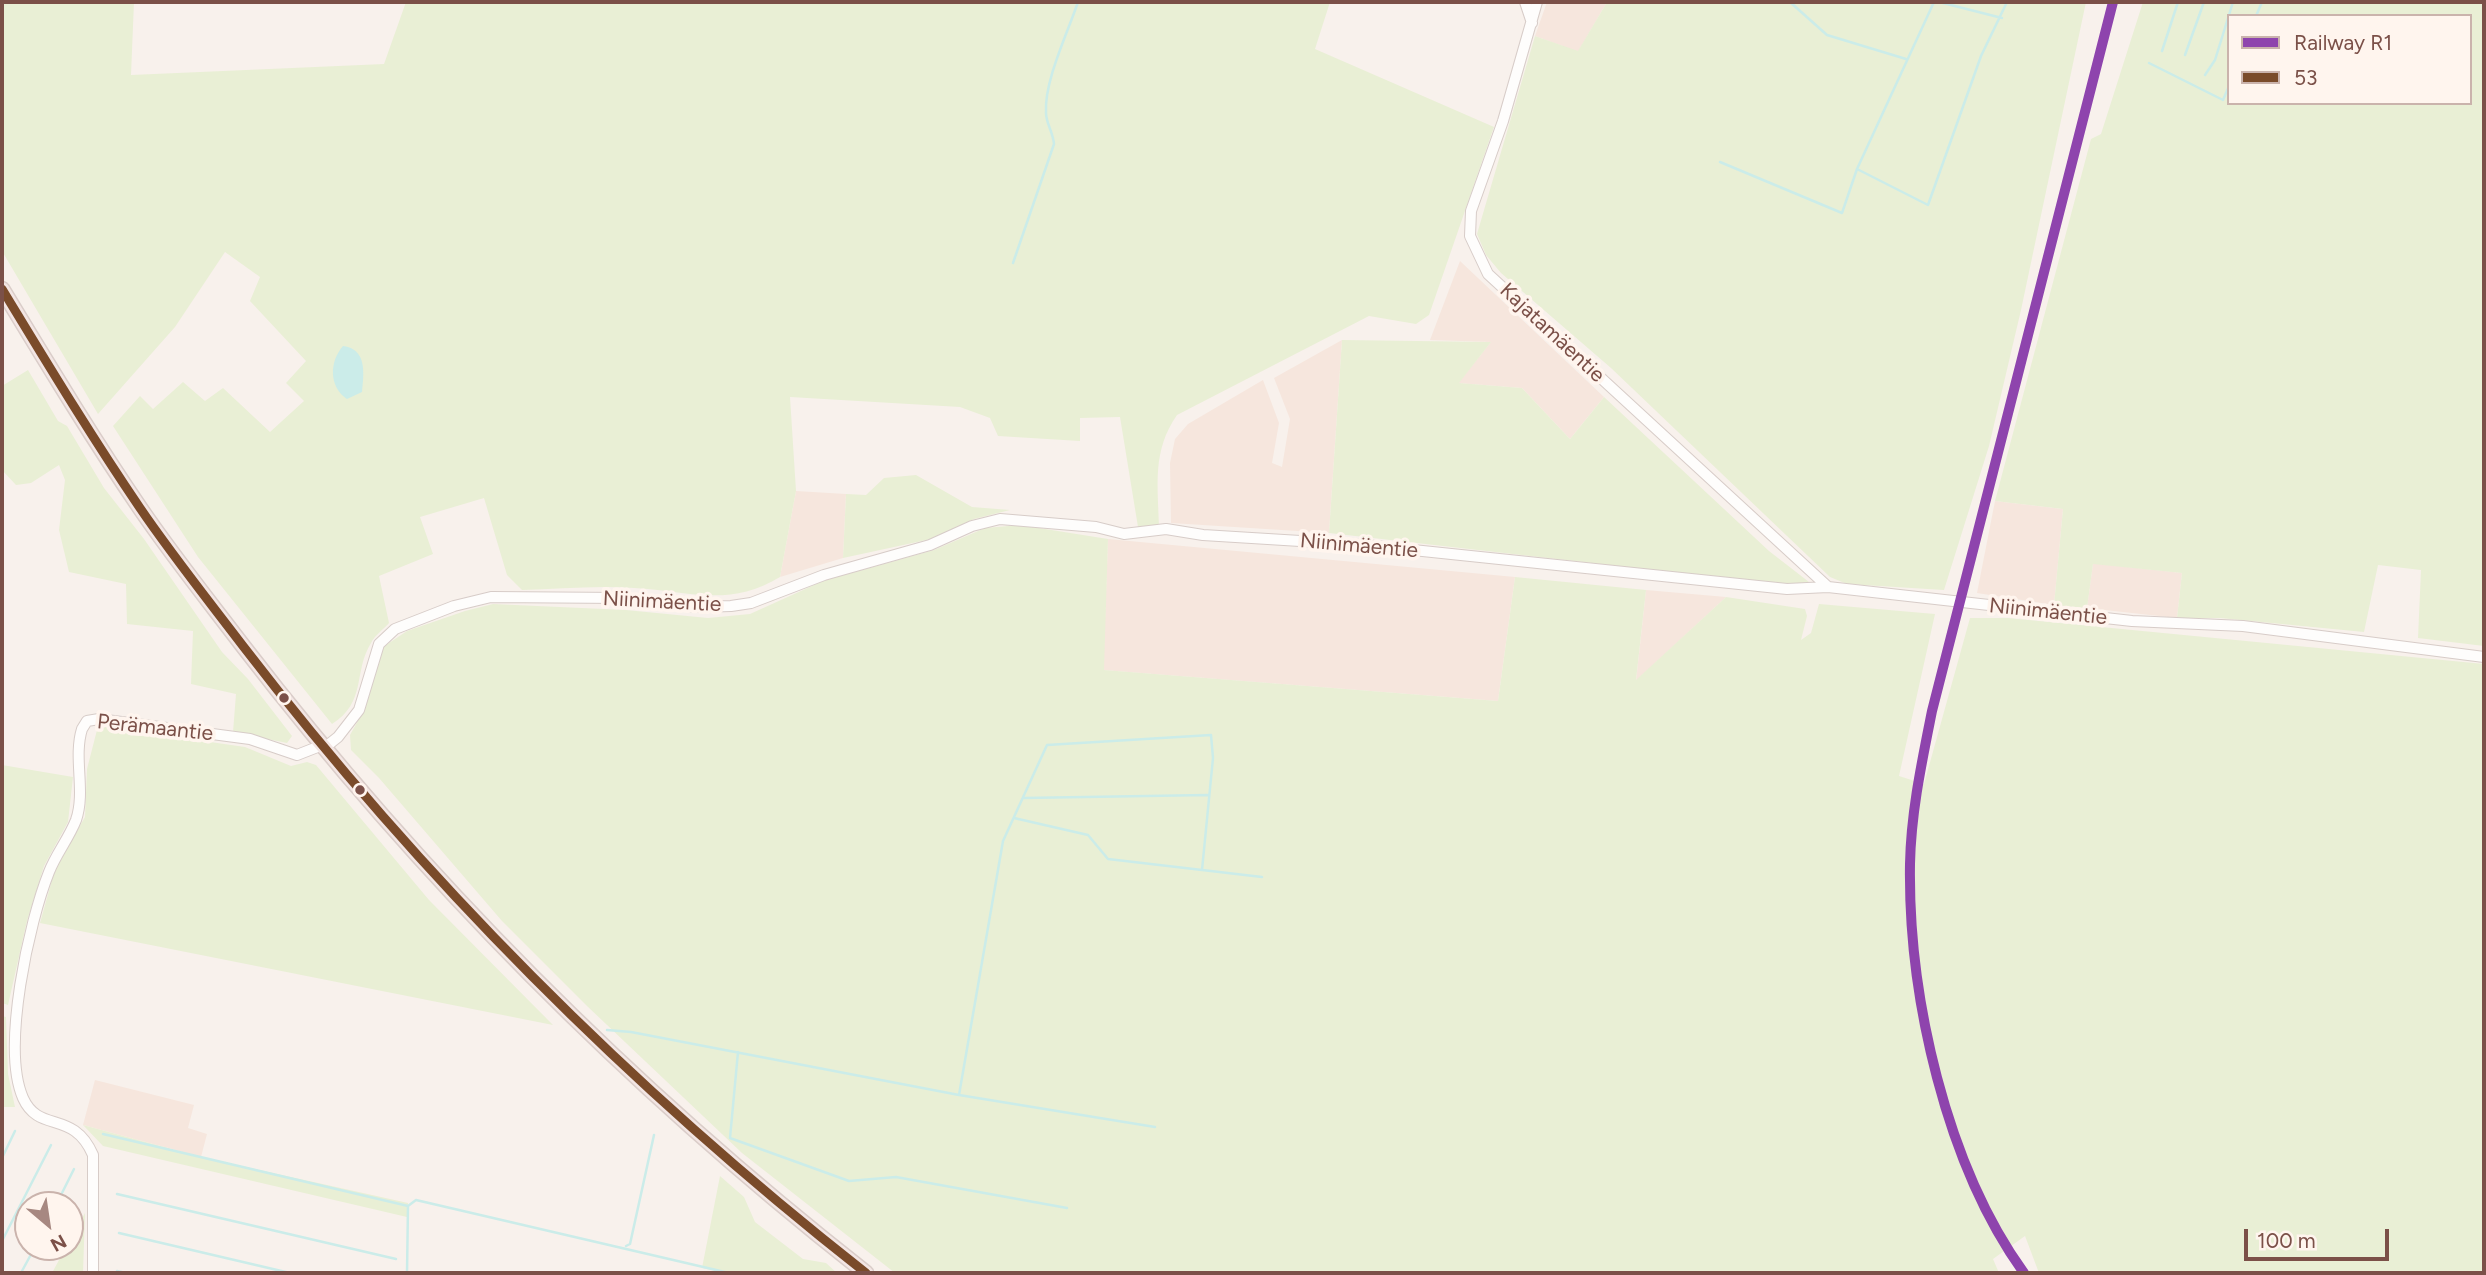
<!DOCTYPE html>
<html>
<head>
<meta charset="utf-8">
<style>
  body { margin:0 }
  #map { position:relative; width:2486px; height:1275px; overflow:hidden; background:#f8f1ec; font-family:Figtree,sans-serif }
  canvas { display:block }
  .frame { position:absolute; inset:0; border:4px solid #7b5048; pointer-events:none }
  .legend { position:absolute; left:2227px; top:14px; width:245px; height:91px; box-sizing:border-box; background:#fff5ee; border:2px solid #cab3ac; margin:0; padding:9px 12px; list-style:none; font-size:21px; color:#7b5048 }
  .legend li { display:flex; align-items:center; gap:14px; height:35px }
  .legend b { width:35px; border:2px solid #cab3ac }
  .north { position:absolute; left:14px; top:1191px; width:70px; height:70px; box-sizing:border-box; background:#fff5ee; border:2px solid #cab3ac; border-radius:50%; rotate:151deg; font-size:19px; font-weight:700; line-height:28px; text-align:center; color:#7b5048 }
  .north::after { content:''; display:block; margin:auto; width:24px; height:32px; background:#a78881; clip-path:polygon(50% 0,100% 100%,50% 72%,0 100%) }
  .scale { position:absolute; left:2244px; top:1229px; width:145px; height:32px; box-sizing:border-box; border:4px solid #7b5048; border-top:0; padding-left:9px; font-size:21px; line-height:24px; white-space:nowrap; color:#7b5048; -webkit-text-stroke:5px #fff5ee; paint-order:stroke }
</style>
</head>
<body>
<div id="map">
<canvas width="2486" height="1275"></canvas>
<div class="frame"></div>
<ul class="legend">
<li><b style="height:9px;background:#8e44ad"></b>Railway R1</li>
<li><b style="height:9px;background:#7a4b2a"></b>53</li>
</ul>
<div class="north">N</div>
<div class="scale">100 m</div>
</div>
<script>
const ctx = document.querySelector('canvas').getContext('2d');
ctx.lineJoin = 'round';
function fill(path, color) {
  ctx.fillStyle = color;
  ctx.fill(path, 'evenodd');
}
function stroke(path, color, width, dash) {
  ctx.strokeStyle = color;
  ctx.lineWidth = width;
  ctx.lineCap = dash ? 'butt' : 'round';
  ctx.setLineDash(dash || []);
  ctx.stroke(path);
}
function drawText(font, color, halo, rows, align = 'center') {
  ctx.font = font + ' Figtree,sans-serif';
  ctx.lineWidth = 7;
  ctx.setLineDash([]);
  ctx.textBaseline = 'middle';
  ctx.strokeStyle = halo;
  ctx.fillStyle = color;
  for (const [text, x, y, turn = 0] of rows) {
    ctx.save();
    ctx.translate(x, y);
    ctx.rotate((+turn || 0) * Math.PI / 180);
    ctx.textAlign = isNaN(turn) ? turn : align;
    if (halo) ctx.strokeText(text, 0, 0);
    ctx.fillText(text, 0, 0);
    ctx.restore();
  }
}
const residential = new Path2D(`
  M 1547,2 L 1607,2 L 1578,52 L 1535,36 Z
  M 1460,261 L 1604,397 L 1570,439 L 1522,388 L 1458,383 L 1491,342 L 1430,340 Z
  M 1342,340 L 1329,533 L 1171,523 L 1170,463 L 1175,439 L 1188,424 L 1263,380 L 1279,423 L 1272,463 L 1282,467 L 1290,419 L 1274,378 Z
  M 796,491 L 846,494 L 843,558 L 780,577 Z
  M 1995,501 L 2063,509 L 2054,605 L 1977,593 Z
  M 1108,539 L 1515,577 L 1498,701 L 1103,670 Z
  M 2093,563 L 2182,573 L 2177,618 L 2087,608 Z
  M 1646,590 L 1726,597 L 1636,681 Z
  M 95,1080 L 194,1105 L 188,1128 L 207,1134 L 201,1157 L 83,1125 Z`);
const green = new Path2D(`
  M 2,2 L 134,2 L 131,75 L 384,64 L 406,2 L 1330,2 L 1315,49 L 1494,127 L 1429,315 L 1416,324 L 1369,316 L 1177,415 C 1152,451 1158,485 1159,526 L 1138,527 L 1120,417 L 1080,418 L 1080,441 L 998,436 L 990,418 L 960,407 L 790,397 L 796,491 L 780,577 C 730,608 688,591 634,588 C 597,585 559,589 522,590 L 507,575 L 484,498 L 420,517 L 433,554 L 379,576 L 389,623 C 384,629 375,635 371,643 C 353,672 367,702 332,724 L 198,557 L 113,426 L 140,396 L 153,409 L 183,382 L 205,401 L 223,388 L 270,432 L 304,401 L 286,383 L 306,361 L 250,301 L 260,277 L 225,252 L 175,327 L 98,414 L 2,251 Z
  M 1607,2 L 2086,2 L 2021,310 L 1989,446 L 1944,590 L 1847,584 L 1830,577 L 1611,368 L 1501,273 L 1486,255 L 1477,234 L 1535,36 L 1578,51 Z
  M 2143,2 L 2484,2 L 2484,646 L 2418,638 L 2421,570 L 2378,565 L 2364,632 L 2220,618 L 2177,618 L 2182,573 L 2093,564 L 2087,608 L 2054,605 L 2063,509 L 1995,501 L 2091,139 L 2101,134 ZM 2229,16 L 2470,16 L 2470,103 L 2229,103 Z
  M 1342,340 L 1491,342 L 1459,383 L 1522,388 L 1570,439 L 1604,397 L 1769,551 L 1809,582 L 1802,587 L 1329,533 Z
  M 28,370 L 58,421 L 67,426 L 104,488 L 144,539 L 222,652 L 248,679 L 292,736 L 287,743 L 233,732 L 236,694 L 191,684 L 193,631 L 127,624 L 126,584 L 69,572 L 59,530 L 65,480 L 59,465 L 31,483 L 16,485 L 2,470 L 2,386 Z
  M 916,475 L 972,507 L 1010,510 L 974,519 L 931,539 L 843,558 L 846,494 L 866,495 L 884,478 Z
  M 1020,525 L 1108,539 L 1104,670 L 1498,701 L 1515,577 L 1646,590 L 1636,680 L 1726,597 L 1805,609 L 1807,616 L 1801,640 L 1811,633 L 1819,604 L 1935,614 L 1899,776 L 1924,784 L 1970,618 L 2008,618 L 2484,664 L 2484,1273 L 2039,1273 L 2025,1236 L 1993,1259 L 1999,1273 L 895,1273 L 742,1153 L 587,1006 L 502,921 L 379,778 L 351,750 L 350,735 L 364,710 L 383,647 L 407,631 L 465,611 L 493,604 L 626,610 L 708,618 L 750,614 L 823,581 L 934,550 L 985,528 Z
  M 106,727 L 245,747 L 291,766 L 307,762 L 316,765 L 429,900 L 553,1025 L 40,923 L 55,869 L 85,817 L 87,769 L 97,730 Z
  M 2,765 L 73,777 L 68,822 L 44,866 L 27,921 L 8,1005 L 2,1003 Z
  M 2,1016 L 6,1017 L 8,1074 L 15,1107 L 2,1107 Z
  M 83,1125 L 201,1157 L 408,1203 L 407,1217 L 103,1146 Z
  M 720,1176 L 744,1197 L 755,1222 L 803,1259 L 826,1263 L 837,1273 L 725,1273 L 702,1268 Z
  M 85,1213 L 83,1273 L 52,1273 L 66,1247 L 70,1247 L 70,1240 Z`);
const water = new Path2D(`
  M 343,346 C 367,349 364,373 362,392 L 347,399 C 329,387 329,362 343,346 Z`);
const stream = new Path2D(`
  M 1790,2 L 1827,35 L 1906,59
  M 1939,2 L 2002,18
  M 2256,16 L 2262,2
  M 2162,51 L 2178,2
  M 2185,55 L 2204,2
  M 2149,63 L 2223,100 L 2229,86
  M 2205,75 L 2215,60 L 2233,2
  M 1720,162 L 1842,213 L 1857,169 L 1934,2
  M 1857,169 L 1928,205 L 1981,56 L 2007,2
  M 1013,263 L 1054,144 C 1053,132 1046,123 1046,113 C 1044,81 1068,32 1078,2
  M 1023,798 L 1208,795
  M 1014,818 L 1088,835 L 1108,859 L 1262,877
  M 607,1030 L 631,1032 L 959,1095 L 1155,1127
  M 738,1052 L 730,1138 L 849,1181 L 896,1177 L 1067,1208
  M 959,1095 L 1003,841 L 1047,745 L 1211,735 L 1213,758 L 1202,870
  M 103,1134 L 408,1206
  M 2,1158 L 15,1131
  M 117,1194 L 396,1259
  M 56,1205 L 74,1169
  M 119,1233 L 290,1273
  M 2,1241 L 51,1145
  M 626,1246 L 630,1244 L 654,1135
  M 22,1271 L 35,1247
  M 117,1271 L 126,1273
  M 407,1273 L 408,1206 L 416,1200 L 729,1273`);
const minor = new Path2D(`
  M 1525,2 L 1532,23
  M 1537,2 L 1503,121 L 1471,211 L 1470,236 L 1488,274 L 1828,587
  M 323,749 L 338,737 L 359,710 L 379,644 L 395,629 L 454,606 L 491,597 L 622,598 L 698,607 L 731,606 L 751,603 L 824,575 L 930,545 L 972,526 L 1000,519 L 1096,527 L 1124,534 L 1166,529 L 1203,535 L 1365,545 L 1787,589 L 1828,587 L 2132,621 L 2243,626 L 2484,657
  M 93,1273 L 93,1155 C 73,1109 39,1134 23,1098 C 1,1048 29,922 49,872 C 56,854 69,838 76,820 C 86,791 73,758 82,729 L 87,721 L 99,719 L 250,739 L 297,755 L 320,746`);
const highway = new Path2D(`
  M 2,289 C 47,363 91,436 140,508 C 172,555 208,600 243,646 C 423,880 633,1090 866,1273`);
const bus1 = new Path2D(`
  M 2,289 C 47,363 91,436 140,508 C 172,555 208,600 243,646 C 423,880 633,1090 866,1273`);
const rail1 = new Path2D(`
  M 2024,1273 C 1946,1165 1908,996 1910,864 C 1911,812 1922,761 1932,711 L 2113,2`);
const markers = [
  [284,698,6,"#7b5048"],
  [360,790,6,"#7b5048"]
];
const streetNames = [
  ["Kajatamäentie",1552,333,43],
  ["Niinimäentie",1359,546,5],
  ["Niinimäentie",662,602,3],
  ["Niinimäentie",2048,612,6],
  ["Perämaantie",155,728,6]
];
fill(residential, '#f6e6dd');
fill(green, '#e9efd5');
fill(water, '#cbece9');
stroke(stream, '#cbece9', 2.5);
stroke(minor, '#d7ccc8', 12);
stroke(highway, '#dacdc9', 17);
stroke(minor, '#fefdfc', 10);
stroke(highway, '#f3e6e4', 14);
stroke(bus1, '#7a4b2a', 9);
stroke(rail1, '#8e44ad', 10);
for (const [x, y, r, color] of markers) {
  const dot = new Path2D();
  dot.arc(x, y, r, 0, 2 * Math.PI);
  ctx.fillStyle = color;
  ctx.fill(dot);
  stroke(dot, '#fff5ee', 2.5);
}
drawText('21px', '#7b5048', '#fff5ee', streetNames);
</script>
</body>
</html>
